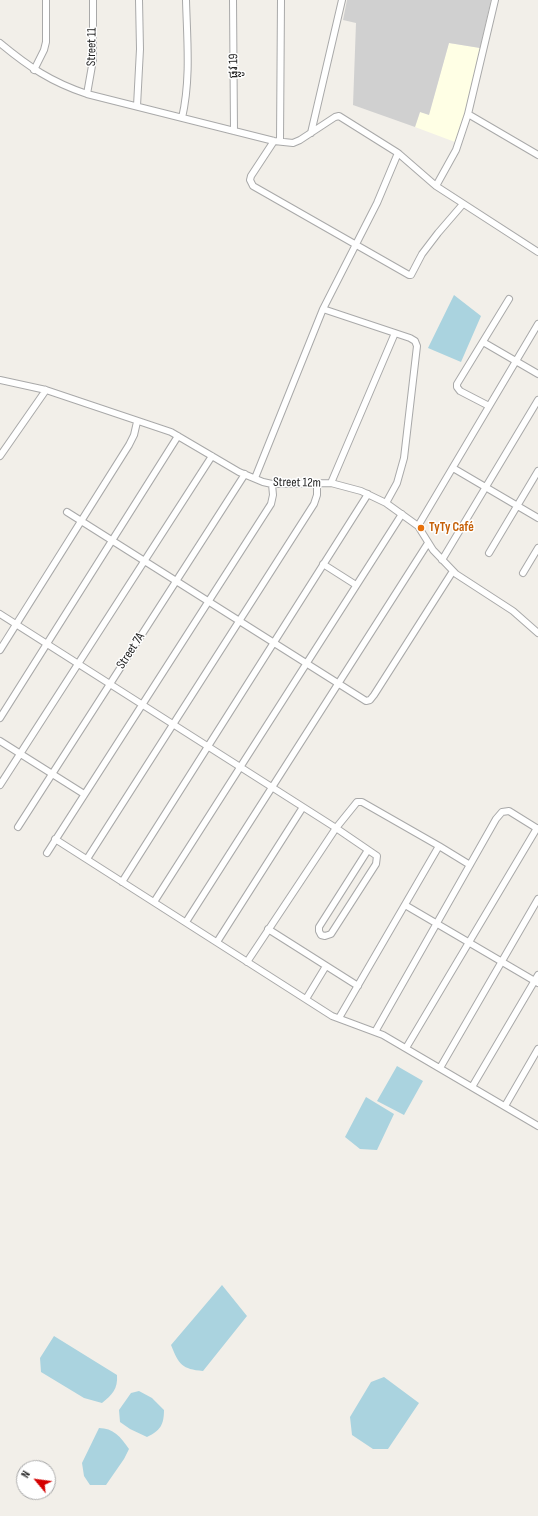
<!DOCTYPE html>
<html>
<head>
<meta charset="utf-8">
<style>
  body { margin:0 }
  #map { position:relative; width:538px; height:1516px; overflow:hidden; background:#f2efe9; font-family:"Sofia Sans Condensed",sans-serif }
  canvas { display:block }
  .north { position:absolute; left:16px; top:1460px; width:40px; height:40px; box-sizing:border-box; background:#fff; border:1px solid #a7a7a7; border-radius:50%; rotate:299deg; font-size:11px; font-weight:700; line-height:16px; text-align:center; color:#222 }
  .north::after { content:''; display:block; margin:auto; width:14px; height:18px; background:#d40000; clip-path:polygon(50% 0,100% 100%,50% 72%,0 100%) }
</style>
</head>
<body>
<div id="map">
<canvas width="538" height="1516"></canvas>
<div class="north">N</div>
</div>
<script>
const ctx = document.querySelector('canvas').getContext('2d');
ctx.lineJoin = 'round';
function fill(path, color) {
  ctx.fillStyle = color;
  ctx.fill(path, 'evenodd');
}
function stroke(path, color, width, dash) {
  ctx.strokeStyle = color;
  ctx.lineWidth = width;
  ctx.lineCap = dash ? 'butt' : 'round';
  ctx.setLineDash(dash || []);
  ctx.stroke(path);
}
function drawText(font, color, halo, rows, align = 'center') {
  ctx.font = font + ' "Sofia Sans Condensed","Noto Sans Khmer",sans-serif';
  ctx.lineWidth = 3;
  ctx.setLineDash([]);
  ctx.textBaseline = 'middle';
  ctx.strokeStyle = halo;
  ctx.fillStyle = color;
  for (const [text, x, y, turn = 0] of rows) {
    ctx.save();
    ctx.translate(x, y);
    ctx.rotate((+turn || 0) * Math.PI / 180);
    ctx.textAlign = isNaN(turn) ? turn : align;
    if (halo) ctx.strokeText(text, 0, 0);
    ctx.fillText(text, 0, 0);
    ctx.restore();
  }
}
const education = new Path2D(`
  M 449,43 L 480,48 L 467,112 L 455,142 L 415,127 L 420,112 L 429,114 Z`);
const religious = new Path2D(`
  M 347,0 L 491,0 L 480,48 L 449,43 L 429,115 L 420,112 L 415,127 L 353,105 L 356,23 L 343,20 Z`);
const water = new Path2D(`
  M 454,295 L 481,316 L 461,362 L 428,348 Z
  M 397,1066 L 423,1081 L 404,1115 L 377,1101 Z
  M 366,1097 L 394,1114 L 377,1150 L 360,1149 L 345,1137 Z
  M 222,1285 L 247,1316 L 203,1371 C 182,1369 179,1365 171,1345 Z
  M 54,1336 L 117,1375 C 118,1389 112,1395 102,1403 L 84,1398 L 41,1372 L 40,1358 Z
  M 384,1377 L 419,1403 L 388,1449 L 373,1449 L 352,1435 L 350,1417 L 371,1382 Z
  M 139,1391 L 152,1398 L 164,1410 C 164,1425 160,1431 147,1437 L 130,1429 L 120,1422 L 119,1410 L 131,1393 Z
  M 99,1428 C 113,1428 121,1437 129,1449 L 124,1459 L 106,1485 L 90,1485 L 84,1476 L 82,1463 Z`);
const minor = new Path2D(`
  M 233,0 L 234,131
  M 0,43 C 29,67 51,82 87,94 L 274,141 L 293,143 L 300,140 L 335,117 L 339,116 L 398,153 L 436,186 L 538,252
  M 34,70 L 44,50 L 46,42 L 46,0
  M 87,94 L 93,60 L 93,0
  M 137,106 L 140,49 L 139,0
  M 468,114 L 538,155
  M 182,118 C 191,79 187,39 186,0
  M 311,133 L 342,0
  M 274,141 L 251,176 L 250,180 L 253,186 L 409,275 L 411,275 L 422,254 L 438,233 L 463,204
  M 280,141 L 281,0
  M 436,186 L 456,150 L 468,114 L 495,0
  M 323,309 L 410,338 L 415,341 L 417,346 L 404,458 L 397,483 L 386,503
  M 483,342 L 538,374
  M 0,380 L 46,390 L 171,432 L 239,472 L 263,482 L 272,484 L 331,483 L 361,491 L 386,503 L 418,526 L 433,550 L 456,574 L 513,611 L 538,633
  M 489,406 L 460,391 L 457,387 L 457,384 L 509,299
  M 0,456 L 46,390
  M 453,468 L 538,518
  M 255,478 L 323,309 L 377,203 L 398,153
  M 331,483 L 395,333
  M 67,512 L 366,701 L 370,700 L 374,695 L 453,571
  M 418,526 L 538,324
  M 489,553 L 538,471
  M 442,560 L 538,400
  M 323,564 L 356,585
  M 523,573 L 538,548
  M 0,614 L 336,828 L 247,962
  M 0,650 L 129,445 L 134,435 L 137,422
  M 0,718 L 178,436
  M 0,741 L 84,794
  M 0,785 L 212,456
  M 18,827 L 245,474
  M 55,839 L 332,1016 L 383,1035 L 538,1126
  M 368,850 L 319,927 L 319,931 L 321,935 L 325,936 L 331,934 L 376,864 L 377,856 L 336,828 L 357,802 L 362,802 L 439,846
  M 47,853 L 271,504 L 273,495 L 272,484
  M 87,859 L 314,504 L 317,495 L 317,483
  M 122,882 L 368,494
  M 154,902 L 402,514
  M 405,905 L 538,983
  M 186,922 L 428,543
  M 268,929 L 358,986
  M 217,942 L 303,807
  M 306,999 L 326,966
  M 339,1018 L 439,846 L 470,865
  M 375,1032 L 496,819 L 502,812 L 509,811 L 538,829
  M 406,1048 L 537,828
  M 440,1068 L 538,899
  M 472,1087 L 538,975
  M 505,1106 L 538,1049`);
const markers = [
  [421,528,4,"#e8710a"]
];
const streetNames = [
  ["Street 11",92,47,-89],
  ["ផ្លូវ 19",234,66,-91],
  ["Street 12m",297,483,1],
  ["Street 7A",131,651,-57]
];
const foodNames = [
  ["TyTy Café",429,528]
];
fill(education, '#ffffe5');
fill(religious, '#d0d0d0');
fill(water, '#aad3df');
stroke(minor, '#a9a9a9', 8);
stroke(minor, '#fff', 6);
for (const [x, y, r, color] of markers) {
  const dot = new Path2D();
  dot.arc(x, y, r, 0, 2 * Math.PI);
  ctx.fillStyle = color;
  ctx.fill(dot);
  stroke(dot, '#fff', 1.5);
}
drawText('13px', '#222', '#fff', streetNames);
drawText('bold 13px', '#c56008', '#fff', foodNames, 'left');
</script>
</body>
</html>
